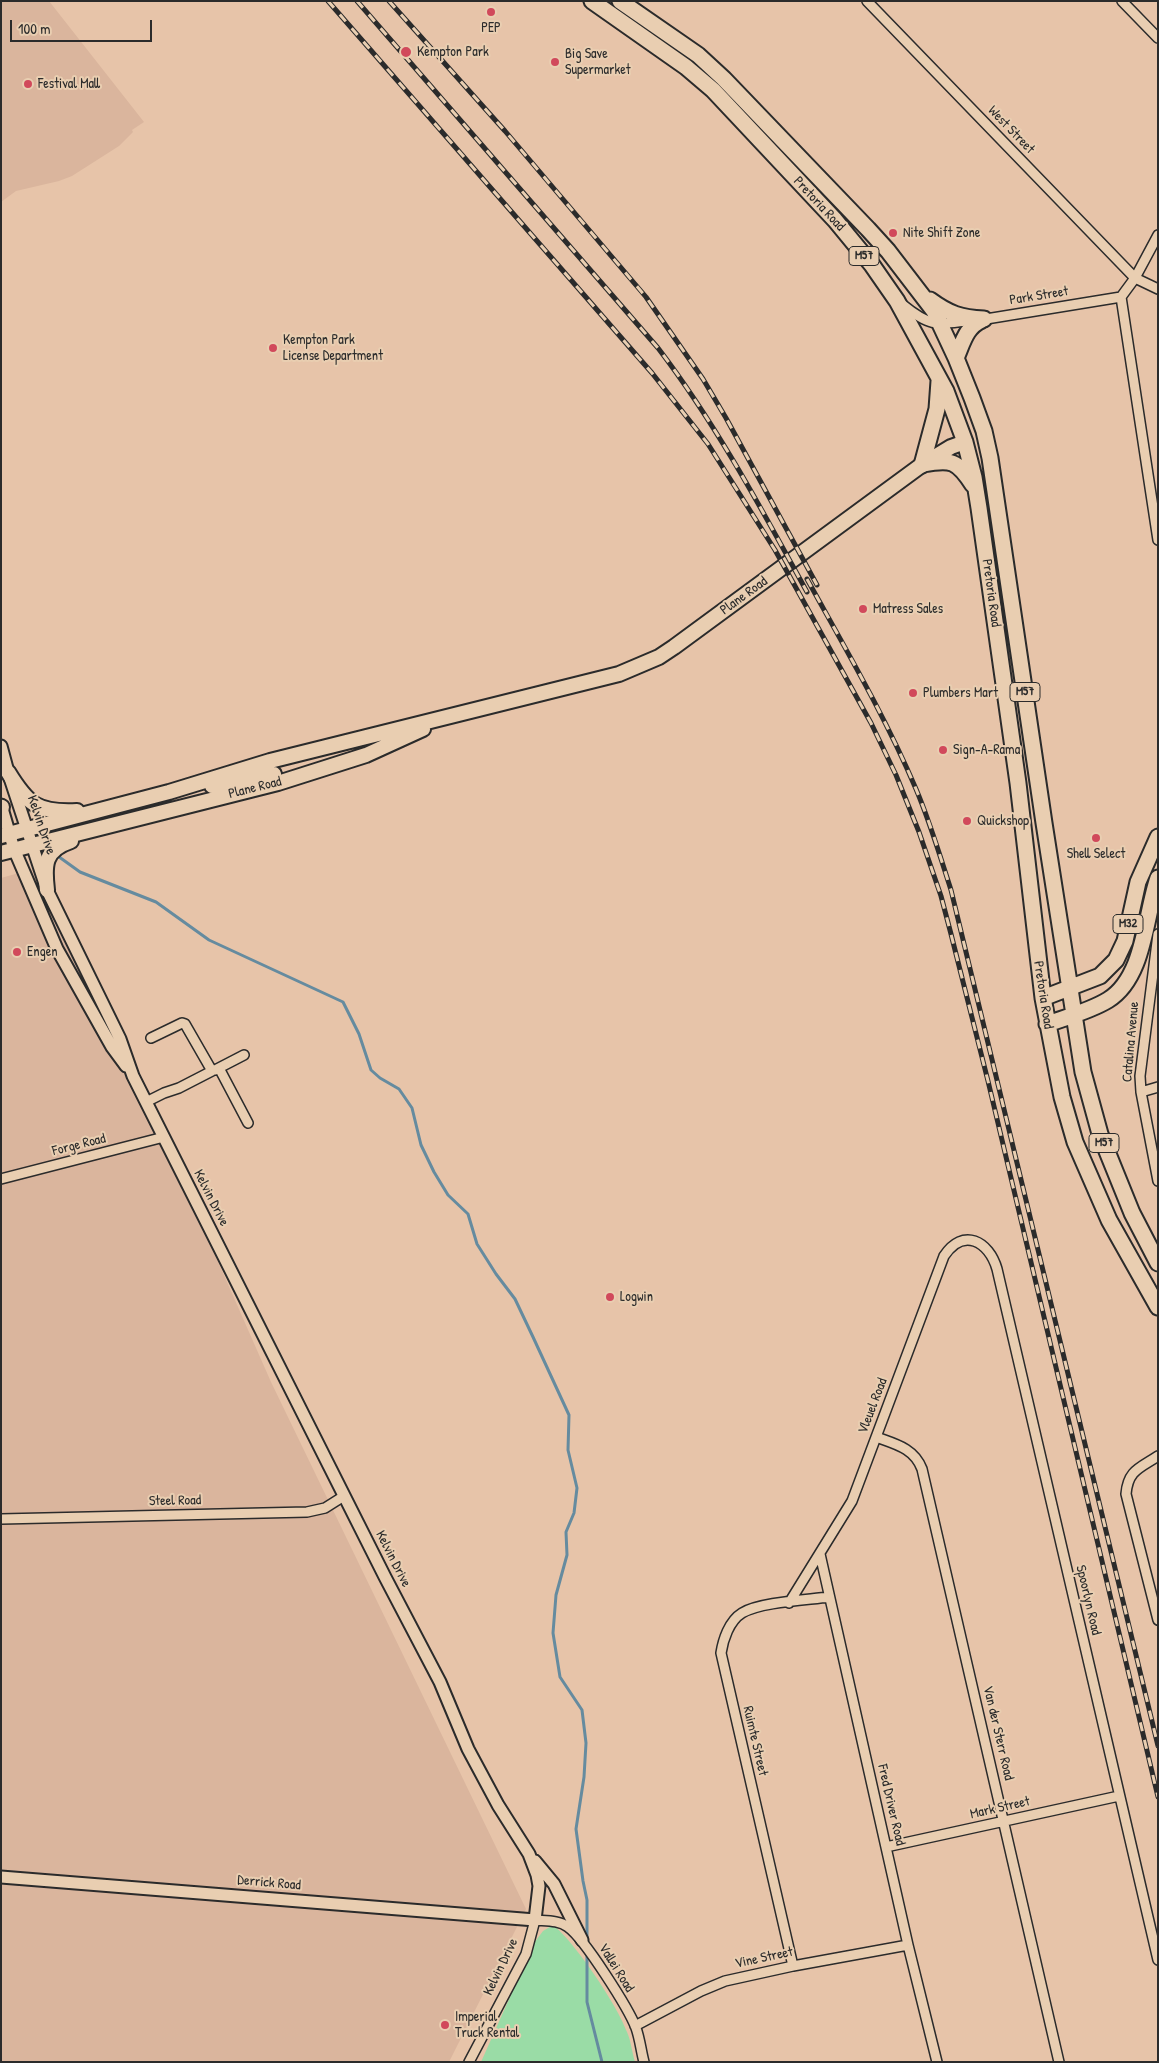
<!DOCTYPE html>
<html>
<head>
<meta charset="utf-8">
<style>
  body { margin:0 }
  #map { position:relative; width:1159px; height:2063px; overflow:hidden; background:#e7c4a9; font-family:"Patrick Hand",sans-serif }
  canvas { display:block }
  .frame { position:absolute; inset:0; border:2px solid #2b2b2b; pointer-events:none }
  .scale { position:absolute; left:10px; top:20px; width:142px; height:22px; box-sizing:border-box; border:2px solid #2b2b2b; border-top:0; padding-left:6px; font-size:15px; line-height:18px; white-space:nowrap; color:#2b2b2b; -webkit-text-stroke:4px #e9ceb1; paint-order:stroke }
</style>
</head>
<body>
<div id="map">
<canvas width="1159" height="2063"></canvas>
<div class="frame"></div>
<div class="scale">100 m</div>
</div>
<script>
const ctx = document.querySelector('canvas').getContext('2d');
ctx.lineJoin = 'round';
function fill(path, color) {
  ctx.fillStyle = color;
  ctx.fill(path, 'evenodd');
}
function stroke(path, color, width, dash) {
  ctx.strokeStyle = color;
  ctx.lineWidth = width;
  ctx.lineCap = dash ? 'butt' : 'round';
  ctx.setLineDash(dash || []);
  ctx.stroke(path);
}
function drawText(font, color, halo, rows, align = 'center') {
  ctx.font = font + ' "Patrick Hand",sans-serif';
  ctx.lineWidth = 4;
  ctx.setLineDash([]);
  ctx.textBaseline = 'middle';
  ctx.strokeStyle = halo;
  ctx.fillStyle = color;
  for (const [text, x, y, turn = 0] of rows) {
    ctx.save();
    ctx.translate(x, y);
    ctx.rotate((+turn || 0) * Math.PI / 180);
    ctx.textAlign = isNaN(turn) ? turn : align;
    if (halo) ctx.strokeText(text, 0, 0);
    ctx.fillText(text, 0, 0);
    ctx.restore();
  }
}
const built = new Path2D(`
  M 1,1 L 49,1 L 144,122 L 132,130 L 133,132 L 119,146 L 72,176 L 59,181 L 16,191 L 1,202 Z
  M 44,866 L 271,1382 L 526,1909 L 449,2062 L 1,2062 L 1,878 Z`);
const green = new Path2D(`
  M 553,1925 C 574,1941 618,2006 627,2032 C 631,2041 632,2052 635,2062 L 481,2062 L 534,1943 L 543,1931 Z`);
const stream = new Path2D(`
  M 55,854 L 80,872 L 156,902 L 209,940 L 343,1002 L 359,1034 L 371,1070 L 380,1078 L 399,1089 L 412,1108 L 421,1145 L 434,1172 L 448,1195 L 468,1214 L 477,1244 L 496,1274 L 515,1299 L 533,1337 L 569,1415 L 568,1450 L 577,1488 L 574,1513 L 566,1532 L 567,1555 L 556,1595 L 553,1633 L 560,1677 L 582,1710 L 586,1743 L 584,1777 L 576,1829 L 583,1881 L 587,1900 L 587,1940
  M 587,1952 L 587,2002 L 602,2062`);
const minor = new Path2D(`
  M 867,1 L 1135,278 L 1158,289
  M 1122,1 L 1158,38
  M 1121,297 L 1158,540
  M 903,305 C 929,326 935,325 967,321
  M 980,320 L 1121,297 L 1135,278 L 1158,235
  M 1158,934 L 1140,1076 L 1141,1092 L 1158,1181
  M 219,1068 L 248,1123
  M 215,1070 L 244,1055
  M 1141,1092 L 1158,1087
  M 146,1102 L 164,1093 L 179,1088 L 212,1071 L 185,1024 L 182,1023 L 151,1038
  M 1,1179 L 164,1137
  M 876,1437 C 895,1444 914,1448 922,1469 L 1059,2062
  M 1158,1456 C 1140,1468 1128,1470 1126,1494 L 1158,1620
  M 1,1519 L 307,1512 L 325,1508 L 344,1496
  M 820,1554 L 908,1945 L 937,2062
  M 789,1603 L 852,1501 L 944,1256 C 963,1227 989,1241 997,1269 L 1158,1960
  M 886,1847 L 1119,1796
  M 793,1966 L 721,1653 C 723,1640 729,1621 742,1613 C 760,1602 807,1600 829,1597
  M 635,2026 L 701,1991 L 725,1981 L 793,1966 L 908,1945
  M 469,2062 L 526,1954 L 535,1920 C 546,1921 559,1920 568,1927 C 584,1938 629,2009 636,2028 C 640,2039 641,2051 644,2062`);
const tertiary = new Path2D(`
  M 1,746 L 8,772 L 47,890 L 120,1039 L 133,1076 L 385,1577 L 440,1682 L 468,1749 L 498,1805 L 529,1854 L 537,1875 L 539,1886 L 535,1920 L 1,1877
  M 1,805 L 14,849 L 57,949 L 112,1047 L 126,1066
  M 535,1861 L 554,1884 L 582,1940`);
const secondary = new Path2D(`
  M 8,772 C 28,805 38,813 77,811
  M 212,786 L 274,774
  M 1,808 L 2,807
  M 1,836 L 169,792 L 270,761 L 619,674 L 659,657 L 674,647 L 923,464 L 951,447 L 965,442
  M 1,853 L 278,783 L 366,755 L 423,729
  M 47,890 C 44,865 44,850 71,841`);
const primary = new Path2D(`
  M 592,1 L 686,67 L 713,90 L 835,220 L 872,265 L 897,301 L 946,391 L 965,442 L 974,477 L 979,508 L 1018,783 L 1043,998 L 1062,1097 L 1075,1142 L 1109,1220 L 1158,1307
  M 620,1 L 698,55 L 724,79 L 868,229 L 888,251 L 934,311 L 956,358 L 972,398 L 984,431 L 990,458 L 1044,823 L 1083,1072 L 1100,1134 L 1132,1213 L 1158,1263
  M 930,300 C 949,314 961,318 984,319
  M 956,358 C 963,342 966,327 982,320
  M 923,464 C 951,459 957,460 973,485
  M 922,465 L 937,409 L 939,381
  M 1043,998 L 1100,976 L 1116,960 L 1125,941 L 1138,882 L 1158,837
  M 1047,1024 C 1067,1017 1090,1011 1108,1000 C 1145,977 1145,915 1158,878`);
const rail = new Path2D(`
  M 328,1 L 652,373 L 708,444 L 775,550 L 871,723 L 896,775 L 919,832 L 941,896 L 951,934 L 988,1081 L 1158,1797
  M 357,1 L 658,348 C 716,424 761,508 807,592
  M 389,1 L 505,131 L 646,297 L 703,379 L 726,418 L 817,585
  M 807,579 C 845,648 885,716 916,789 C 930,822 940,856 951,890 L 1158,1746`);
const markers = [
  [491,12,5,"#d1495b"],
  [406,52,6,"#d1495b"],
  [555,62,5,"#d1495b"],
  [28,84,5,"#d1495b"],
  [893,233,5,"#d1495b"],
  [273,348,5,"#d1495b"],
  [863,609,5,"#d1495b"],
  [913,693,5,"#d1495b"],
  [943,750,5,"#d1495b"],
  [967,821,5,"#d1495b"],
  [1096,838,5,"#d1495b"],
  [17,952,5,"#d1495b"],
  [610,1297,5,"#d1495b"],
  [445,2025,5,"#d1495b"]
];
const shields = [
  [864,256,30],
  [1025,692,30],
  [1128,924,30],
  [1104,1143,30]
];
const shieldNames = [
  ["M57",864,256],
  ["M57",1025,692],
  ["M32",1128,924],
  ["M57",1104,1143]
];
const poiNames = [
  ["PEP",491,28,"center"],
  ["Kempton Park",417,52],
  ["Big Save",565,54],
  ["Supermarket",565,70],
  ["Festival Mall",38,84],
  ["Nite Shift Zone",903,233],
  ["Kempton Park",283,340],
  ["License Department",283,356],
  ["Matress Sales",873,609],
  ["Plumbers Mart",923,693],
  ["Sign-A-Rama",953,750],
  ["Quickshop",977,821],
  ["Shell Select",1096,854,"center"],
  ["Engen",27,952],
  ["Logwin",620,1297],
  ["Imperial",455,2017],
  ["Truck Rental",455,2033]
];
const streetNames = [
  ["West Street",1011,130,46],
  ["Pretoria Road",819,204,47],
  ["Park Street",1039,296,-9],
  ["Pretoria Road",991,593,82],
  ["Plane Road",744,596,-36],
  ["Plane Road",255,788,-14],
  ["Kelvin Drive",41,825,71],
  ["Pretoria Road",1043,995,81],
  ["Catalina Avenue",1131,1042,-85],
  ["Forge Road",79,1145,-14],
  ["Kelvin Drive",211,1198,63],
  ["Vleuel Road",873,1406,-69],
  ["Steel Road",175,1501,-1],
  ["Kelvin Drive",393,1559,63],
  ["Spoorlyn Road",1088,1600,77],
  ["Van der Sterr Road",998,1733,77],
  ["Ruimte Street",755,1741,77],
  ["Fred Driver Road",891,1805,77],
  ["Mark Street",1000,1808,-13],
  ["Derrick Road",269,1883,5],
  ["Vine Street",764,1958,-12],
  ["Kelvin Drive",501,1967,-64],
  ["Vallei Road",616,1968,58]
];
fill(built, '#dab59d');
fill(green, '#9adca6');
stroke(stream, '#658b9f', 3);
stroke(minor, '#2b2b2b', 12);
stroke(tertiary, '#2b2b2b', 15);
stroke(secondary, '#2b2b2b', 18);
stroke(primary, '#2b2b2b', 19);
stroke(minor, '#e9ceb1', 9);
stroke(tertiary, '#e9ceb1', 11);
stroke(secondary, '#e9ceb1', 14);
stroke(primary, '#e9ceb1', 15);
stroke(rail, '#2b2b2b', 5);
stroke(rail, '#e9ceb1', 3, [9]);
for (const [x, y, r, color] of markers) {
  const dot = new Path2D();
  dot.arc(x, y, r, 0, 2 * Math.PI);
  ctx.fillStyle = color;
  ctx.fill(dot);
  stroke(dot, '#e9ceb1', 2);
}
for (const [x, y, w] of shields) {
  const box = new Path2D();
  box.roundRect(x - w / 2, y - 9.5, w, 19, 4);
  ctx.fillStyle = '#e9ceb1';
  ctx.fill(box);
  stroke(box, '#2b2b2b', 1);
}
drawText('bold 12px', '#2b2b2b', null, shieldNames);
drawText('14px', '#2b2b2b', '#e9ceb1', poiNames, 'left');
drawText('14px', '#2b2b2b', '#e9ceb1', streetNames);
</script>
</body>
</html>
